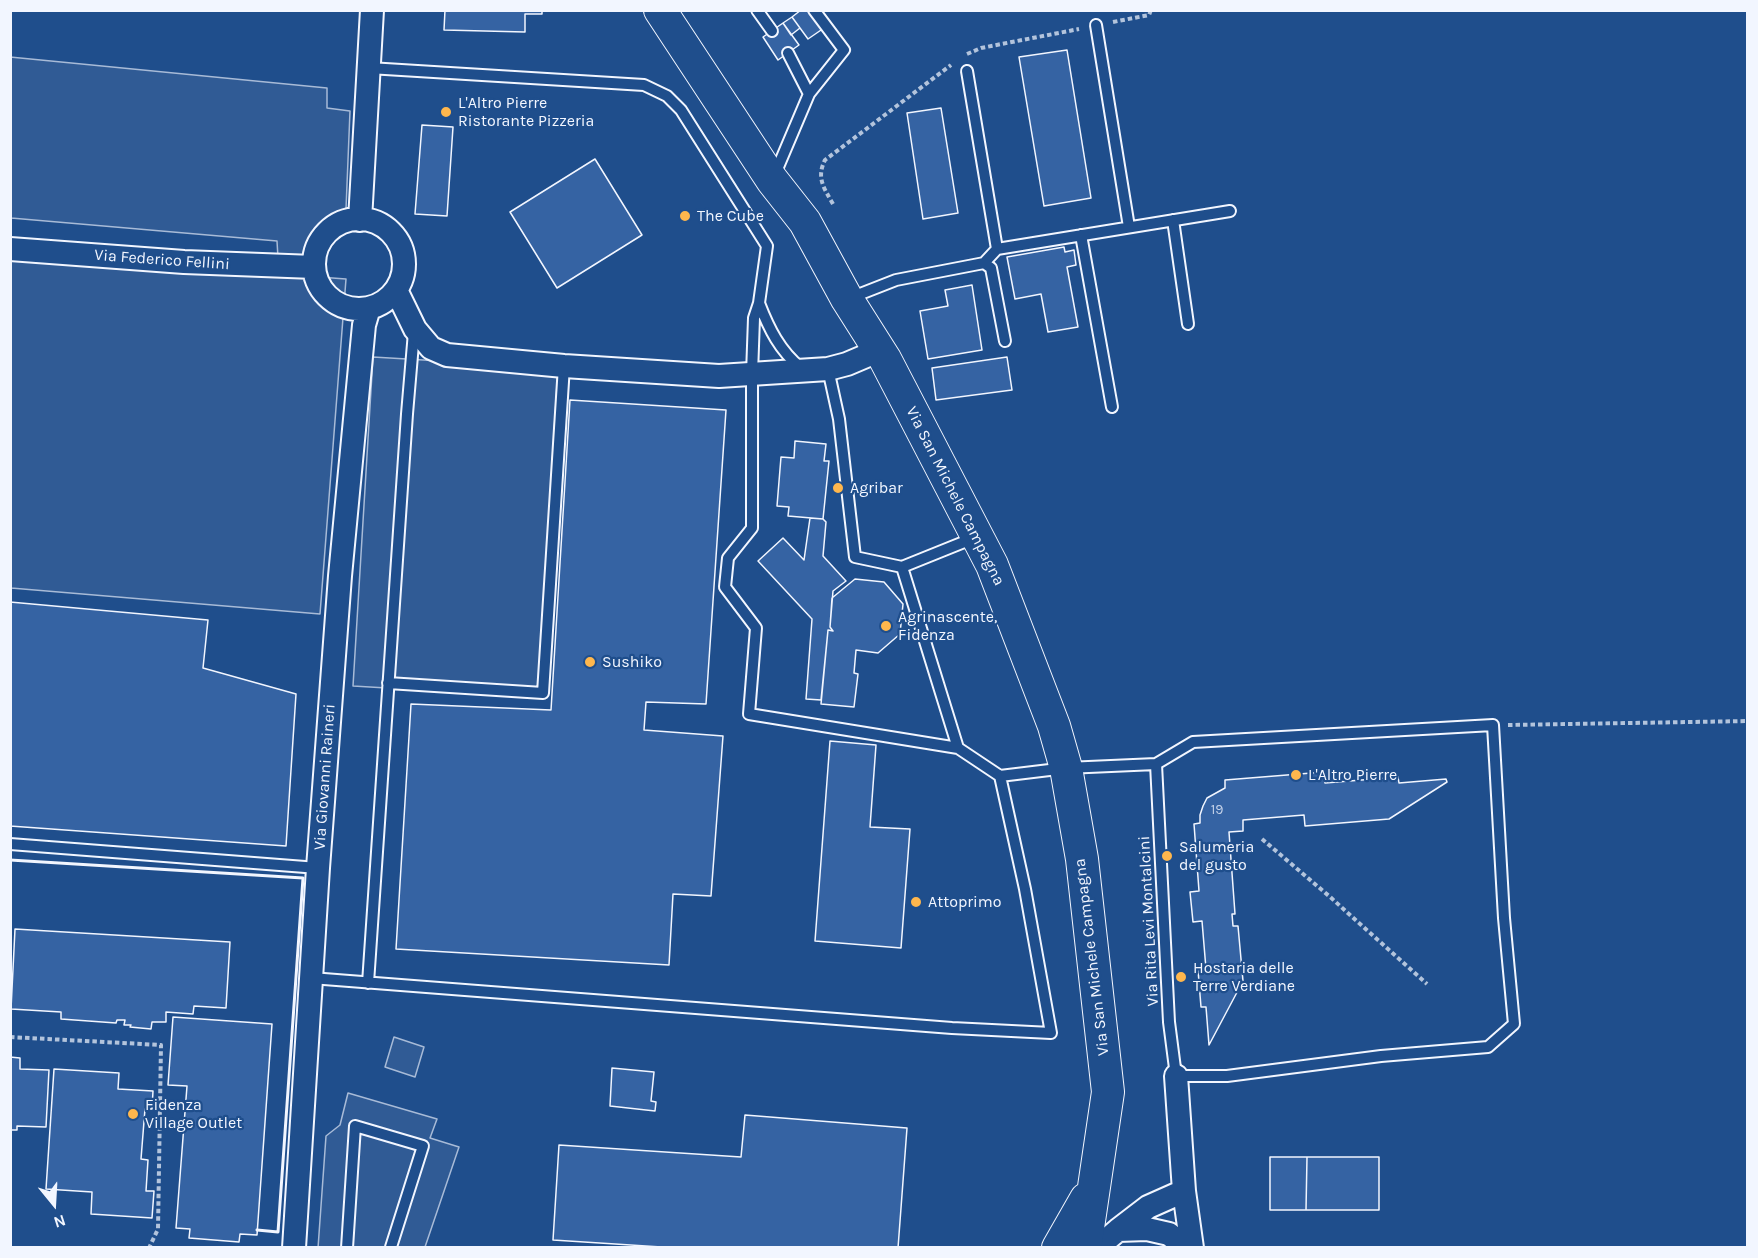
<!DOCTYPE html>
<html>
<head>
<meta charset="utf-8">
<style>
  body { margin:0 }
  #map { position:relative; width:1758px; height:1258px; overflow:hidden; background:#1f4e8c; font-family:Karla,sans-serif }
  canvas { display:block }
  .frame { position:absolute; inset:0; border:12px solid #f2f6ff; pointer-events:none }
  .north { position:absolute; left:24px; top:1174px; width:60px; height:60px; -webkit-text-stroke:4px #1f4e8c; paint-order:stroke; rotate:162deg; font-size:16px; font-weight:700; line-height:24px; text-align:center; color:#f2f6ff }
  .north::after { content:''; display:block; margin:auto; width:21px; height:27px; background:#f2f6ff; clip-path:polygon(50% 0,100% 100%,50% 72%,0 100%) }
</style>
</head>
<body>
<div id="map">
<canvas width="1758" height="1258"></canvas>
<div class="frame"></div>
<div class="north">N</div>
</div>
<script>
const ctx = document.querySelector('canvas').getContext('2d');
ctx.lineJoin = 'round';
function fill(path, color) {
  ctx.fillStyle = color;
  ctx.fill(path, 'evenodd');
}
function stroke(path, color, width, dash) {
  ctx.strokeStyle = color;
  ctx.lineWidth = width;
  ctx.lineCap = dash ? 'butt' : 'round';
  ctx.setLineDash(dash || []);
  ctx.stroke(path);
}
function drawText(font, color, halo, rows, align = 'center') {
  ctx.font = font + ' Karla,sans-serif';
  ctx.lineWidth = 4.5;
  ctx.setLineDash([]);
  ctx.textBaseline = 'middle';
  ctx.strokeStyle = halo;
  ctx.fillStyle = color;
  for (const [text, x, y, turn = 0] of rows) {
    ctx.save();
    ctx.translate(x, y);
    ctx.rotate((+turn || 0) * Math.PI / 180);
    ctx.textAlign = isNaN(turn) ? turn : align;
    if (halo) ctx.strokeText(text, 0, 0);
    ctx.fillText(text, 0, 0);
    ctx.restore();
  }
}
const built = new Path2D(`
  M 10,57 L 327,88 L 327,108 L 350,111 L 346,209 L 310,239 L 306,258 L 278,258 L 277,241 L 11,218 Z
  M 10,254 L 346,279 L 320,614 L 11,588 Z
  M 373,357 L 558,368 L 538,697 L 353,686 Z
  M 394,1037 L 424,1047 L 415,1077 L 385,1067 Z
  M 348,1093 L 437,1119 L 430,1138 L 459,1147 L 425,1247 L 318,1248 L 326,1136 L 340,1125 Z`);
const building = new Path2D(`
  M 445,10 L 542,10 L 542,14 L 525,14 L 525,32 L 444,30 Z
  M 801,10 L 811,10 L 824,28 L 808,39 L 792,17 Z
  M 792,17 L 800,28 L 791,35 L 783,23 Z
  M 783,23 L 799,45 L 778,60 L 763,37 Z
  M 1067,50 L 1091,198 L 1044,206 L 1019,57 Z
  M 941,108 L 958,213 L 923,219 L 907,113 Z
  M 422,125 L 453,127 L 447,216 L 415,214 Z
  M 595,159 L 642,235 L 557,288 L 510,212 Z
  M 1064,247 L 1065,252 L 1074,250 L 1076,265 L 1067,267 L 1078,327 L 1048,332 L 1041,294 L 1015,299 L 1007,257 Z
  M 972,285 L 982,350 L 928,359 L 920,311 L 948,306 L 945,290 Z
  M 1007,357 L 1012,390 L 936,400 L 932,368 Z
  M 570,400 L 726,410 L 706,704 L 646,702 L 644,730 L 723,736 L 711,896 L 673,894 L 669,965 L 396,949 L 411,704 L 551,710 Z
  M 795,441 L 826,444 L 824,461 L 829,461 L 823,519 L 788,516 L 789,507 L 777,506 L 781,457 L 794,458 Z
  M 810,518 L 823,519 L 826,522 L 823,556 L 846,581 L 833,591 L 830,627 L 833,631 L 828,630 L 821,700 L 806,699 L 812,619 L 758,561 L 783,538 L 804,560 Z
  M 855,579 L 884,582 L 903,604 L 900,634 L 878,653 L 856,650 L 854,673 L 858,674 L 854,707 L 821,704 L 828,630 L 833,631 L 830,627 L 832,598 Z
  M 10,602 L 208,620 L 203,668 L 296,694 L 286,846 L 10,826 Z
  M 830,741 L 876,745 L 870,827 L 910,829 L 901,948 L 815,941 Z
  M 1324,772 L 1325,783 L 1398,777 L 1399,783 L 1446,779 L 1447,782 L 1389,819 L 1305,826 L 1304,815 L 1243,820 L 1243,831 L 1229,832 L 1235,914 L 1232,914 L 1233,926 L 1238,926 L 1243,981 L 1209,1045 L 1206,1007 L 1201,1007 L 1198,970 L 1206,969 L 1202,921 L 1193,922 L 1190,892 L 1199,891 L 1194,824 L 1200,823 L 1200,815 L 1203,806 L 1207,798 L 1225,788 L 1225,780 Z
  M 15,929 L 230,942 L 226,1008 L 194,1006 L 193,1014 L 166,1012 L 166,1022 L 152,1022 L 151,1029 L 130,1027 L 131,1025 L 124,1025 L 125,1020 L 117,1020 L 116,1023 L 61,1019 L 61,1012 L 11,1009 Z
  M 173,1017 L 272,1024 L 257,1235 L 240,1234 L 239,1242 L 189,1238 L 190,1229 L 176,1228 L 187,1086 L 168,1085 Z
  M 10,1057 L 20,1058 L 20,1069 L 49,1070 L 46,1127 L 17,1126 L 17,1130 L 10,1130 Z
  M 612,1068 L 654,1072 L 651,1101 L 656,1102 L 655,1111 L 610,1106 Z
  M 54,1069 L 119,1073 L 118,1089 L 153,1091 L 152,1109 L 145,1109 L 141,1159 L 148,1160 L 146,1191 L 154,1191 L 152,1218 L 91,1214 L 92,1192 L 46,1189 Z
  M 745,1115 L 907,1128 L 898,1248 L 677,1248 L 553,1240 L 559,1145 L 741,1157 Z
  M 1270,1157 L 1307,1157 L 1306,1210 L 1270,1210 Z
  M 1307,1157 L 1379,1157 L 1379,1210 L 1306,1210 Z`);
const path = new Path2D(`
  M 1113,22 L 1149,15 L 1151,10
  M 967,54 L 981,48 L 1079,29
  M 833,204 C 824,188 816,178 825,160 L 951,65
  M 1508,725 L 1748,721
  M 1262,839 L 1329,896 L 1427,984
  M 10,1037 L 161,1045 L 158,1229 L 149,1248`);
const service = new Path2D(`
  M 757,10 L 772,31
  M 1096,25 L 1129,227
  M 788,53 L 809,94
  M 369,68 L 644,85 L 667,96 L 681,110 L 767,246 L 759,303
  M 967,71 L 997,249
  M 775,174 L 809,94 L 844,50 L 814,10
  M 1173,220 L 1188,324
  M 1081,235 L 1112,407
  M 984,263 L 997,249 L 1230,211
  M 850,298 L 896,280 L 984,263 L 991,268 L 1005,341
  M 801,368 C 780,351 769,329 759,303 L 754,318 L 752,374 L 752,528 L 728,558 L 725,587 L 756,628 L 749,714 L 958,748 L 1000,776 L 1066,768 L 1156,764 L 1193,742 L 1493,725 L 1504,918 L 1514,1024 L 1488,1047 L 1381,1056 L 1227,1076 L 1176,1076 L 1169,1022 L 1156,764
  M 828,369 L 839,419 L 855,557 L 902,567
  M 388,683 L 543,693 L 564,366
  M 958,748 L 902,567 L 974,538
  M 10,844 L 318,868
  M 311,978 L 952,1028 L 1051,1033 L 1025,889 L 1000,776
  M 368,983 L 407,414 L 414,332
  M 347,1248 L 355,1126 L 423,1146 L 391,1247`);
const minor = new Path2D(`
  M314 264a45 45 0 1 1 90 0a45 45 0 1 1-90 0Z
  M 360,220 L 372,10
  M 10,249 L 184,262 L 314,267
  M 396,290 L 415,329 L 431,348 L 447,355 L 564,366 L 719,376 L 828,369 L 847,364 L 880,350
  M 1176,1076 L 1184,1191 L 1192,1248
  M 1118,1230 L 1148,1207 L 1184,1191
  M 294,1248 L 318,868 L 340,576 L 364,325 L 369,308
  M 1097,1248 L 1118,1230 L 1147,1229 L 1169,1234 L 1186,1248`);
const secondary = new Path2D(`
  M 660,10 L 772,180 L 805,222 L 847,299 L 885,359 L 992,565 L 1054,726 L 1066,768 L 1082,859 L 1108,1092 L 1085,1248
  M 1058,1248 L 1086,1199`);
const wall = new Path2D(`
  M 10,860 L 303,878 L 278,1232 L 257,1230`);
const markers = [
  [446,112,6,"#ffb74d"],
  [685,216,6,"#ffb74d"],
  [838,488,6,"#ffb74d"],
  [886,626,6,"#ffb74d"],
  [590,662,6,"#ffb74d"],
  [1296,775,6,"#ffb74d"],
  [1167,856,6,"#ffb74d"],
  [916,902,6,"#ffb74d"],
  [1181,977,6,"#ffb74d"],
  [133,1114,6,"#ffb74d"]
];
const numberNames = [
  ["19",1217,810]
];
const poiNames = [
  ["L'Altro Pierre",458,103],
  ["Ristorante Pizzeria",458,121],
  ["The Cube",697,216],
  ["Agribar",850,488],
  ["Agrinascente,",898,617],
  ["Fidenza",898,635],
  ["Sushiko",602,662],
  ["L'Altro Pierre",1308,775],
  ["Salumeria",1179,847],
  ["del gusto",1179,865],
  ["Attoprimo",928,902],
  ["Hostaria delle",1193,968],
  ["Terre Verdiane",1193,986],
  ["Fidenza",145,1105],
  ["Village Outlet",145,1123]
];
const streetNames = [
  ["Via Federico Fellini",162,260,4],
  ["Via San Michele Campagna",955,496,63],
  ["Via Giovanni Raineri",325,777,-86],
  ["Via Rita Levi Montalcini",1149,921,-93],
  ["Via San Michele Campagna",1092,957,-97]
];
fill(built, '#305b95');
stroke(built, '#a8bbd7', 1.5);
fill(building, '#3563a3');
stroke(building, '#f2f6ff', 1.5);
stroke(service, '#f2f6ff', 14);
stroke(minor, '#f2f6ff', 26);
stroke(secondary, '#f2f6ff', 34);
stroke(path, '#b3c4dc', 4, [4.5, 3]);
stroke(service, '#1f4e8c', 10);
stroke(minor, '#1f4e8c', 22);
stroke(secondary, '#1f4e8c', 32);
stroke(wall, '#f2f6ff', 3);
for (const [x, y, r, color] of markers) {
  const dot = new Path2D();
  dot.arc(x, y, r, 0, 2 * Math.PI);
  ctx.fillStyle = color;
  ctx.fill(dot);
  stroke(dot, '#1f4e8c', 2);
}
drawText('14px', '#c3d1e8', null, numberNames);
drawText('16px', '#f2f6ff', '#1f4e8c', poiNames, 'left');
drawText('16px', '#f2f6ff', '#1f4e8c', streetNames);
</script>
</body>
</html>
